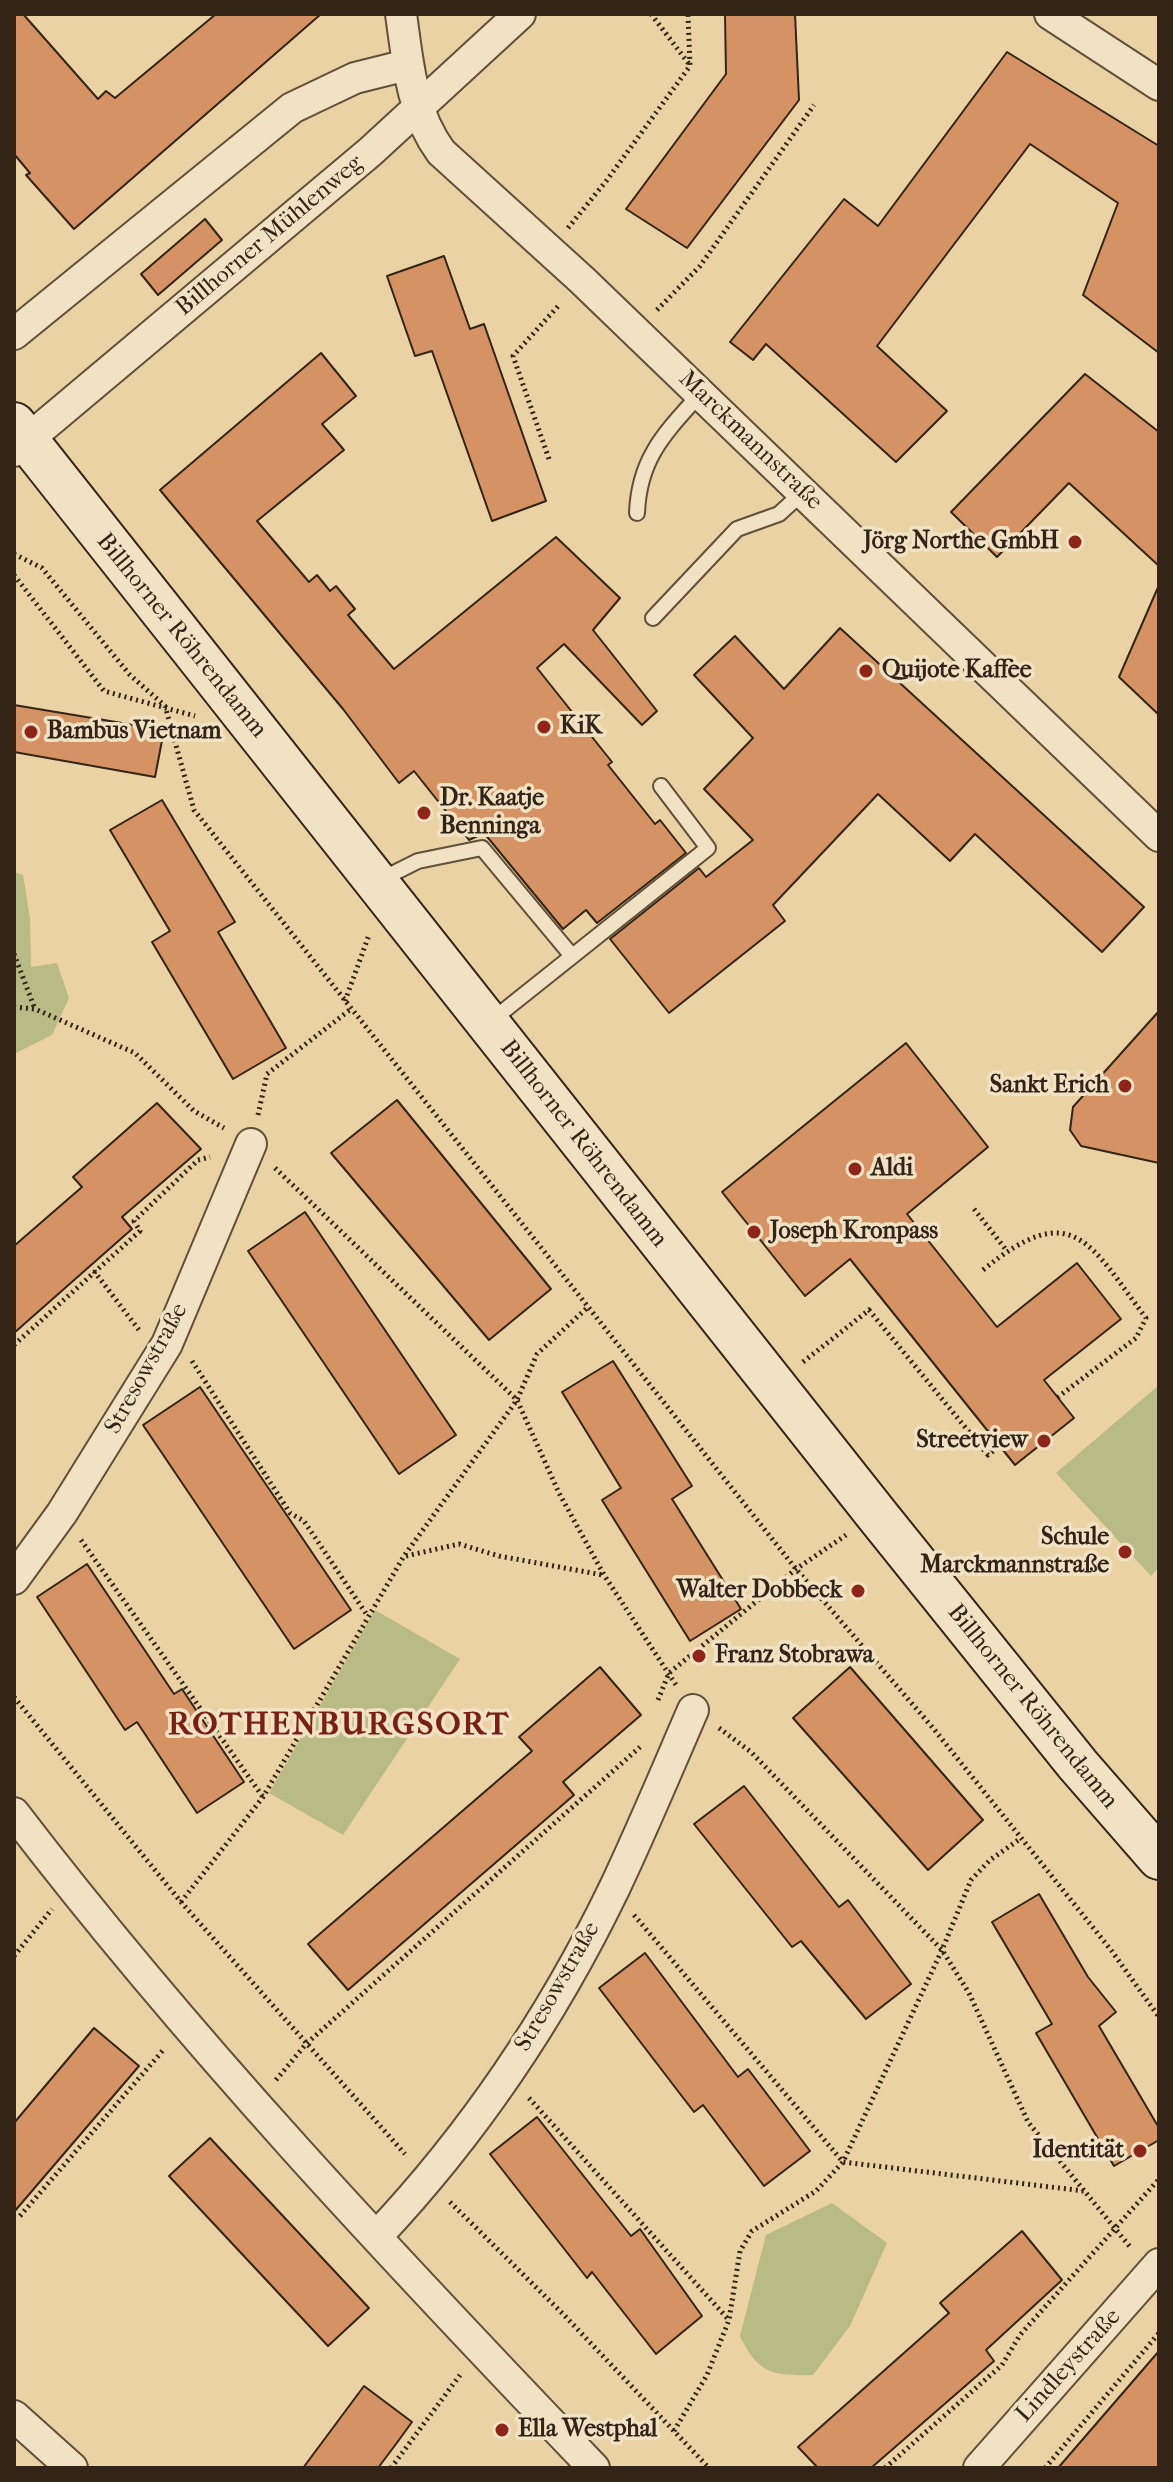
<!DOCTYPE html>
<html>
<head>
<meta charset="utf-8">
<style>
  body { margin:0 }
  #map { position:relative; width:1173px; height:2482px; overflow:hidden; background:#ead2a4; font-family:"IM FELL French Canon",serif }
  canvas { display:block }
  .frame { position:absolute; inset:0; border:16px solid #322416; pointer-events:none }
</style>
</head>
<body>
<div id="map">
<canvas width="1173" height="2482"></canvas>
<div class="frame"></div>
</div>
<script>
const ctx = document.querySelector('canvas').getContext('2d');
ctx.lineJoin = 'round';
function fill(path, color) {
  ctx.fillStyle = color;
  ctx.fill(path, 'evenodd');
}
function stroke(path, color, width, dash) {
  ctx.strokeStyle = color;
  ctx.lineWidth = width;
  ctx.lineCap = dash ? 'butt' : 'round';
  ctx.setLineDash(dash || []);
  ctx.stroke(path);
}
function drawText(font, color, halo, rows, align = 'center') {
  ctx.font = font + ' "IM FELL French Canon",serif';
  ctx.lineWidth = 7;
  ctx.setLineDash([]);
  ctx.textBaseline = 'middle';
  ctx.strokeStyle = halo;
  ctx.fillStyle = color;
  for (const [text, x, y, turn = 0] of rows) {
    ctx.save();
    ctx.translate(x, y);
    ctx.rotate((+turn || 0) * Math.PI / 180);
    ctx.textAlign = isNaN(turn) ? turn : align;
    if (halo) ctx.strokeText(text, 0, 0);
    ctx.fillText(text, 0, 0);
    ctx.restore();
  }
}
const green = new Path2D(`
  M 14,872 L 23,875 L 30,918 L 31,967 L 57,963 L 69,998 L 52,1035 L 14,1054 Z
  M 1159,1385 L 1159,1567 L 1151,1576 L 1056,1473 Z
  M 375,1610 L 460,1659 L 343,1835 L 269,1793 Z
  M 832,2203 L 887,2243 L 850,2326 L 813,2375 C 773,2376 758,2374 740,2336 L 766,2235 Z`);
const building = new Path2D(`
  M 14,14 L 23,14 L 98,99 L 106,91 L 115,98 L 216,14 L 321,14 L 74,229 L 26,175 L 30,173 L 14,154 Z
  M 725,14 L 795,14 L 799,100 L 687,248 L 626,209 L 726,74 Z
  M 1007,52 L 1159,146 L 1159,353 L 1083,295 L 1118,203 L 1030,144 L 877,346 L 947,411 L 896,462 L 766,344 L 753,360 L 730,342 L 844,199 L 878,226 Z
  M 205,219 L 222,240 L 158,295 L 141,274 Z
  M 444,256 L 470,329 L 484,324 L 546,501 L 492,521 L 432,351 L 415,356 L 387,276 Z
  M 321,353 L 356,396 L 322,424 L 344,450 L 257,521 L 309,582 L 317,575 L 330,591 L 336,586 L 355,609 L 348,615 L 394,669 L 556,537 L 620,598 L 593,630 L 657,711 L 642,725 L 564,644 L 537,668 L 612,762 L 608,765 L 655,824 L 660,820 L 686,853 L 597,923 L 586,910 L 563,929 L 484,833 L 469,840 L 414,771 L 399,783 L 343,709 L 160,490 Z
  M 1085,374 L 1159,432 L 1159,566 L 1069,483 L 997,557 L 951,512 Z
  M 1159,585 L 1159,715 L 1119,677 Z
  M 840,628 L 1144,907 L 1102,952 L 975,834 L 950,861 L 878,794 L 773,905 L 785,921 L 669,1013 L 610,939 L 699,868 L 706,877 L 753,840 L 704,789 L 753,738 L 694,675 L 735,636 L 784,689 Z
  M 14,705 L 164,730 L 155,777 L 14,752 Z
  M 162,800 L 235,922 L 218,932 L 286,1048 L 233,1079 L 152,942 L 170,931 L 110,830 Z
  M 1159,1011 L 1159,1163 L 1081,1146 L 1070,1130 L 1073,1107 Z
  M 906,1043 L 988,1147 L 907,1214 L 997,1327 L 1077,1263 L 1121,1319 L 1044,1380 L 1074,1418 L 1015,1465 L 850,1259 L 805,1296 L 722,1192 Z
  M 397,1100 L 551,1289 L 489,1340 L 331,1153 Z
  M 157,1103 L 201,1149 L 122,1217 L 132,1229 L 14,1333 L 14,1246 L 82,1187 L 73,1177 Z
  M 305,1212 L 456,1435 L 399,1474 L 248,1251 Z
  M 613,1361 L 692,1486 L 672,1499 L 741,1609 L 690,1641 L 602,1500 L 621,1488 L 562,1392 Z
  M 200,1387 L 351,1610 L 294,1649 L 143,1425 Z
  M 87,1564 L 174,1694 L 182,1689 L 244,1782 L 197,1813 L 137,1722 L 125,1730 L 37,1597 Z
  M 600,1667 L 641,1715 L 563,1782 L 574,1795 L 348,1990 L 308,1944 L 532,1751 L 519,1737 Z
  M 850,1667 L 983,1820 L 928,1870 L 793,1718 Z
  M 744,1786 L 839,1907 L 848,1900 L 911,1984 L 866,2019 L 801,1941 L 792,1947 L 694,1824 Z
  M 1039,1894 L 1088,1977 L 1116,2012 L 1099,2026 L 1159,2128 L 1159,2140 L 1114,2166 L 1036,2033 L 1052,2024 L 992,1922 Z
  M 645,1953 L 738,2077 L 748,2069 L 810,2151 L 764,2186 L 703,2105 L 694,2112 L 599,1988 Z
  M 94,2028 L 139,2066 L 14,2212 L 14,2123 Z
  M 537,2117 L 631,2236 L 640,2229 L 702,2316 L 656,2354 L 592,2272 L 587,2278 L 490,2154 Z
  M 210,2138 L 369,2308 L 328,2346 L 169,2176 Z
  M 1022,2231 L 1062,2280 L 986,2350 L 994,2361 L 871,2468 L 818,2468 L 798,2447 L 949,2313 L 940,2303 Z
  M 1159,2351 L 1159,2468 L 1058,2468 Z
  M 364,2386 L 412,2422 L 396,2444 L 378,2468 L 303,2468 Z`);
const path = new Path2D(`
  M 651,14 L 689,64
  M 568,228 L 607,180 L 690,66 L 688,14
  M 657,310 L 700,266 L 814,105
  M 549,459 L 513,356 L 560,304
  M 14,554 L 42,568 L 130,675 L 165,706 L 194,810 L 796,1569 L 933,1728 L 1111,1950 L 1159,2017
  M 14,575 L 104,691 L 195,716
  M 14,954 L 35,1009
  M 345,1001 L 369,935
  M 14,1007 L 35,1009 L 135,1053 L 194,1111 L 224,1128
  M 258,1115 L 267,1074 L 351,1009
  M 275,1168 L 517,1400 L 559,1493 L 604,1575 L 676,1685
  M 974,1209 L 1007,1251
  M 983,1270 C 1073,1196 1090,1244 1146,1318 L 1136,1338 L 1058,1397
  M 94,1271 L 139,1330
  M 14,1345 L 140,1231 L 134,1221 L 198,1160 L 210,1157
  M 192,1361 L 290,1513 L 304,1521 L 367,1615
  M 803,1362 L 869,1310 L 988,1455 L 1000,1446
  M 81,1540 L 263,1797
  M 406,1556 L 459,1544 L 499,1556 L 603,1575
  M 14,1697 L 181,1902 L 405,2154
  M 658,1700 L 669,1673 L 796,1569 L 846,1535
  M 719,1728 L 751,1752 L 942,1950 L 969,1993 L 1028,2122 L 1131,2248
  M 181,1902 L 263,1797 L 404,1556 L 517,1400 L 537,1354 L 588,1307
  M 634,1915 L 843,2162 L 1084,2191
  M 14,1956 L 52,1909
  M 276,2080 L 306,2044 L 640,1747
  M 529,2098 L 728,2319
  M 450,2202 L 564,2315 L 709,2468
  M 20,2216 L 165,2048
  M 674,2431 L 707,2375 L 729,2320 L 740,2251 L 752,2231 L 816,2191 L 843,2162 L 942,1950 L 971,1880 L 990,1860 L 1020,1839
  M 391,2468 L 460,2375
  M 885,2468 L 1002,2365 L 1020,2335 L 1159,2179
  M 1045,2468 L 1159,2333`);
const lane = new Path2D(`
  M 637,513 C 639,458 665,433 700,394
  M 653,618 L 737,529 L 779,514 L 802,493
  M 380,880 L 418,861 L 482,848 L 572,956
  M 491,1021 L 708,848 L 661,786`);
const street = new Path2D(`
  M 401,14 C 408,63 411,111 441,152 L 582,280 L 1159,836
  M 1050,14 L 1159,85
  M 14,334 L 292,108 L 355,78 L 407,65
  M 14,451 L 370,152 L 520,14
  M 14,1579 L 62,1513 L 167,1344 L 251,1144
  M 14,1813 C 191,2044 393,2258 594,2468
  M 377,2236 C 473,2134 553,2015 614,1889 C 642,1830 667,1770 693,1710
  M 14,2416 L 72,2468
  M 979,2468 L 1159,2264`);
const secondary = new Path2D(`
  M 14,424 L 877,1515 L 1078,1765 L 1159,1858`);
const markers = [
  [1075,542,8,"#8f2418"],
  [866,671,8,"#8f2418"],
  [544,727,8,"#8f2418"],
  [31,732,8,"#8f2418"],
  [424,813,8,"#8f2418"],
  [1125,1086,8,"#8f2418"],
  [855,1169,8,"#8f2418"],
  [754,1232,8,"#8f2418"],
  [1044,1441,8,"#8f2418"],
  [1125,1552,8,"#8f2418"],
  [858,1591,8,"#8f2418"],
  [699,1656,8,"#8f2418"],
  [1140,2151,8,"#8f2418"],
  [502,2430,8,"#8f2418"]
];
const streetNames = [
  ["Billhorner Mühlenweg",270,236,-40],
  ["Marckmannstraße",750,441,44],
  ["Billhorner Röhrendamm",181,636,51],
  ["Billhorner Röhrendamm",583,1144,52],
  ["Stresowstraße",147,1369,-61],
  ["Billhorner Röhrendamm",1032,1707,51],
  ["Stresowstraße",558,1987,-60],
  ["Lindleystraße",1069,2366,-48]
];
const poiNames = [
  ["Jörg Northe GmbH",1059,542,"right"],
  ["Quijote Kaffee",882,671],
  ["KiK",560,727],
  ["Bambus Vietnam",47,732],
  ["Dr. Kaatje",440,799],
  ["Benninga",440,827],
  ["Sankt Erich",1109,1086,"right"],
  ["Aldi",871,1169],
  ["Joseph Kronpass",770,1232],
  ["Streetview",1028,1441,"right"],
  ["Schule",1109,1538,"right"],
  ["Marckmannstraße",1109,1566,"right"],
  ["Walter Dobbeck",842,1591,"right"],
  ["Franz Stobrawa",715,1656],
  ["Identität",1124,2151,"right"],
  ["Ella Westphal",518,2430]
];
const districtNames = [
  ["ROTHENBURGSORT",339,1726]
];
fill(green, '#b8bb85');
fill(building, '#d49265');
stroke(building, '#322416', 2);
stroke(lane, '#60503a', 18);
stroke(street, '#60503a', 34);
stroke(secondary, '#322416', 46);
stroke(path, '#322416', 5, [2, 4]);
stroke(lane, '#f1e2c4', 14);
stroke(street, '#f1e2c4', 30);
stroke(secondary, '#f1e2c4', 42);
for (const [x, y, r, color] of markers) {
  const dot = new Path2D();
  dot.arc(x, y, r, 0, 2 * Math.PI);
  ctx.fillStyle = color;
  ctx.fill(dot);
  stroke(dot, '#f1e2c4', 3);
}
drawText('24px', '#322416', '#f1e2c4', streetNames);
drawText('bold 24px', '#322416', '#f1e2c4', poiNames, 'left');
ctx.letterSpacing = '2px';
drawText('bold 32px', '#7a1f14', '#f1e2c4', districtNames);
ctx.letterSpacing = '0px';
</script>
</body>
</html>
